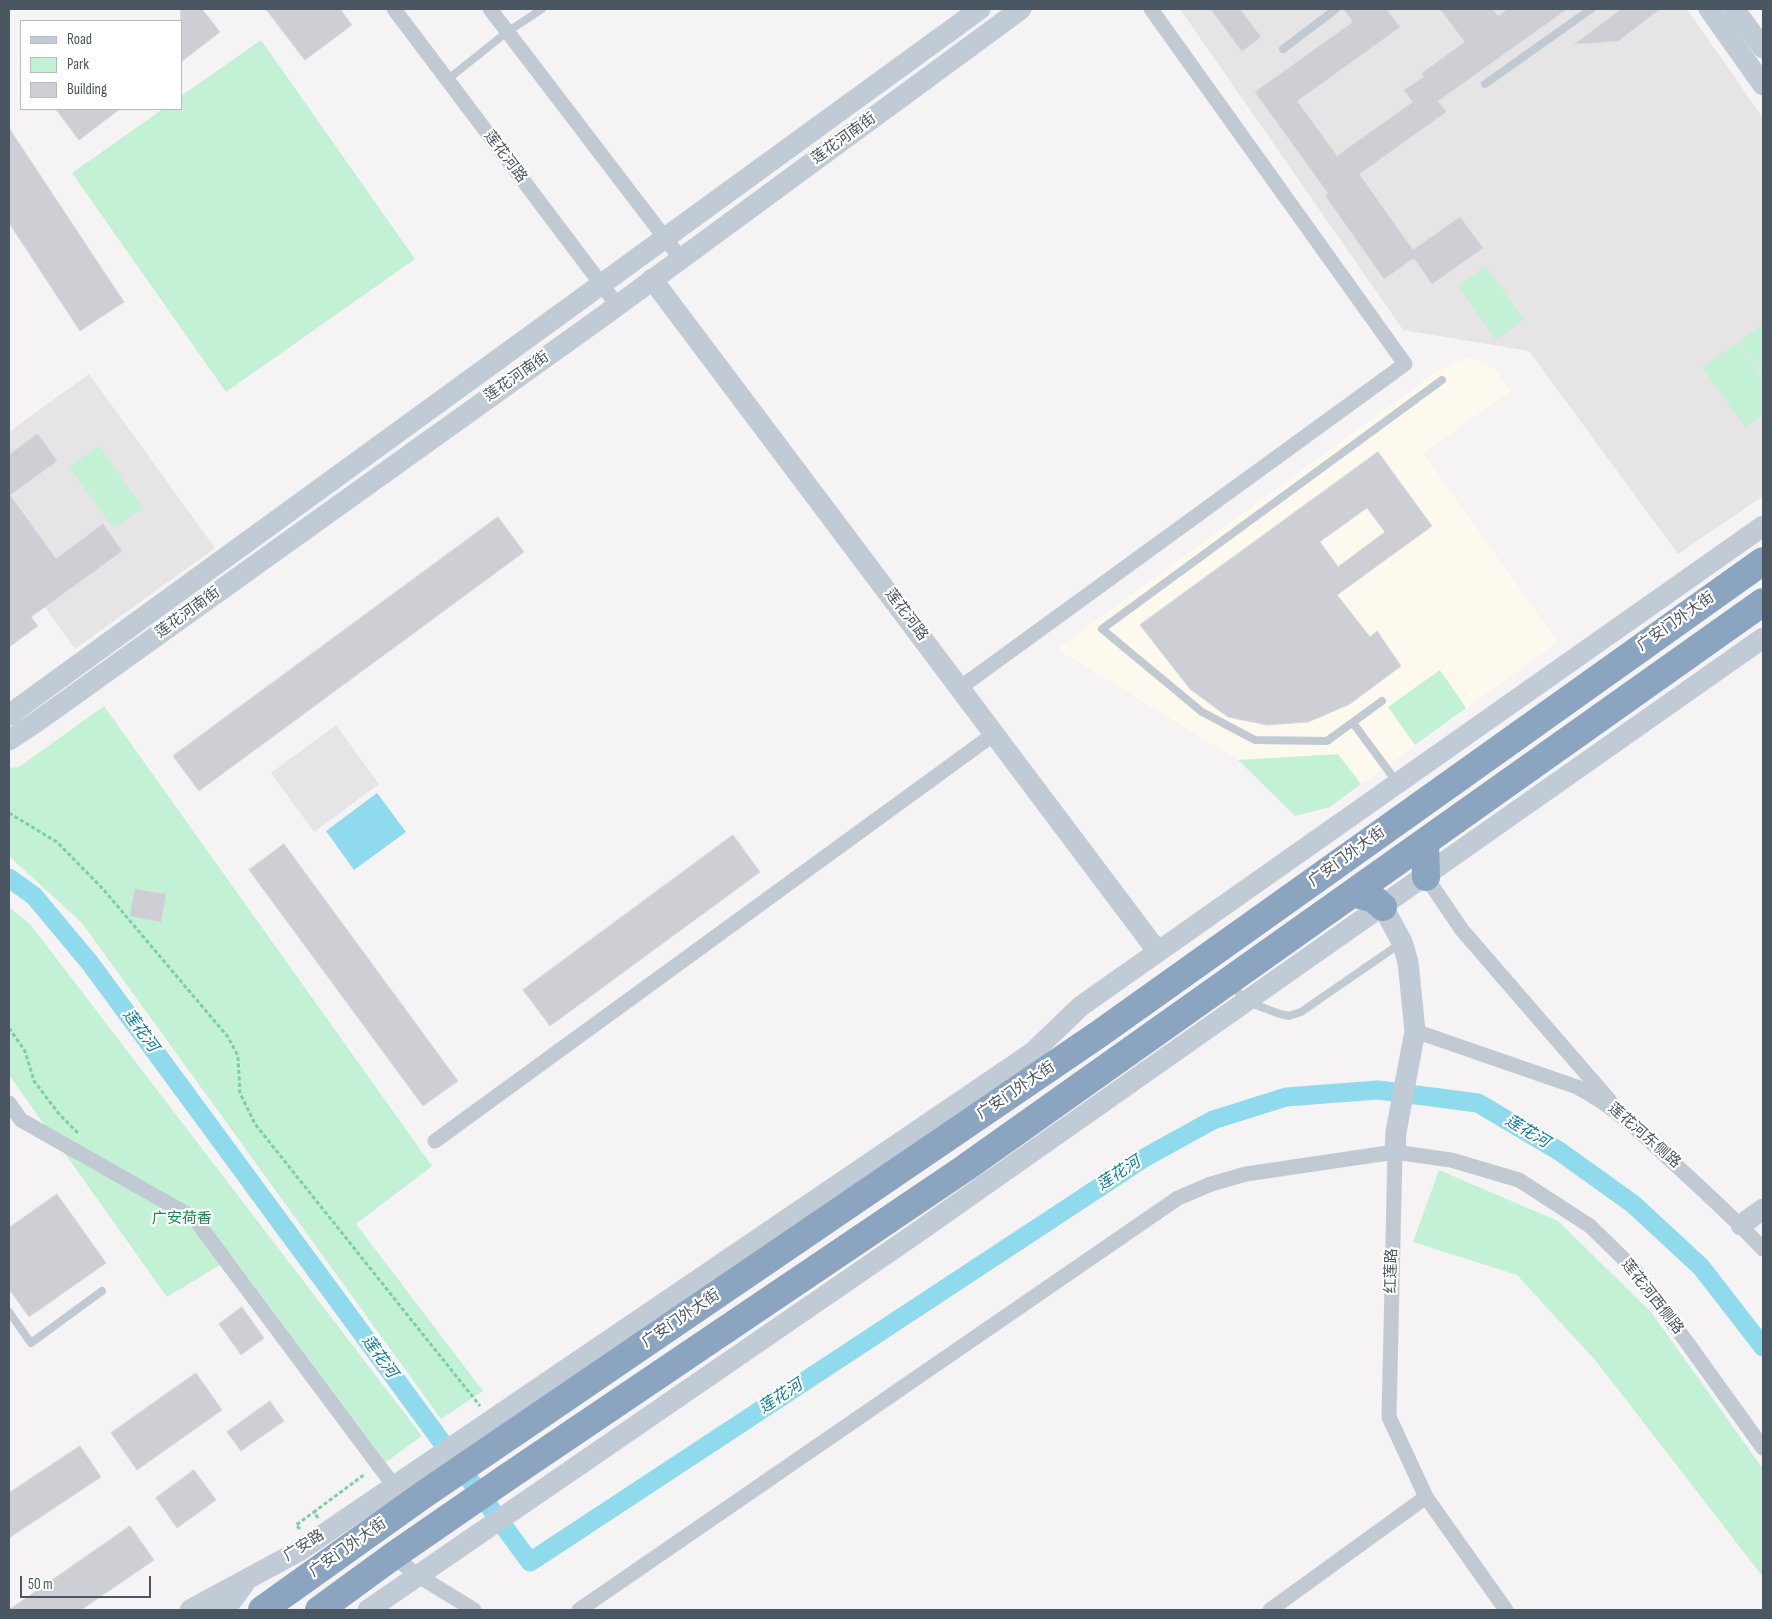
<!DOCTYPE html>
<html>
<head>
<meta charset="utf-8">
<style>
  body { margin:0 }
  #map { position:relative; width:1772px; height:1619px; overflow:hidden; background:#f5f3f3; font-family:"Sofia Sans Condensed",sans-serif }
  canvas { display:block }
  .frame { position:absolute; inset:0; border:10px solid #4a5661; pointer-events:none }
  .legend { position:absolute; left:20px; top:20px; width:162px; height:90px; box-sizing:border-box; background:#fff; border:1px solid #b7bbc0; margin:0; padding:6px 9px; list-style:none; font-size:15px; color:#4a5661 }
  .legend li { display:flex; align-items:center; gap:10px; height:25px }
  .legend b { width:25px; border:1px solid #b7bbc0 }
  .scale { position:absolute; left:20px; top:1576px; width:131px; height:22px; box-sizing:border-box; border:2px solid #4a5661; border-top:0; padding-left:6px; font-size:15px; line-height:18px; white-space:nowrap; color:#4a5661; -webkit-text-stroke:4px #fff; paint-order:stroke }
</style>
</head>
<body>
<div id="map">
<canvas width="1772" height="1619"></canvas>
<div class="frame"></div>
<ul class="legend">
<li><b style="height:6px;background:#c1cbd6"></b>Road</li>
<li><b style="height:14px;background:#c3f1d5"></b>Park</li>
<li><b style="height:14px;background:#cdcfd5"></b>Building</li>
</ul>
<div class="scale">50 m</div>
</div>
<script>
const ctx = document.querySelector('canvas').getContext('2d');
ctx.lineJoin = 'round';
function fill(path, color) {
  ctx.fillStyle = color;
  ctx.fill(path, 'evenodd');
}
function stroke(path, color, width, dash) {
  ctx.strokeStyle = color;
  ctx.lineWidth = width;
  ctx.lineCap = dash ? 'butt' : 'round';
  ctx.setLineDash(dash || []);
  ctx.stroke(path);
}
function drawText(font, color, halo, rows, align = 'center') {
  ctx.font = font + ' "Sofia Sans Condensed","Noto Sans SC",sans-serif';
  ctx.lineWidth = 4.5;
  ctx.setLineDash([]);
  ctx.textBaseline = 'middle';
  ctx.strokeStyle = halo;
  ctx.fillStyle = color;
  for (const [text, x, y, turn = 0] of rows) {
    ctx.save();
    ctx.translate(x, y);
    ctx.rotate((+turn || 0) * Math.PI / 180);
    ctx.textAlign = isNaN(turn) ? turn : align;
    if (halo) ctx.strokeText(text, 0, 0);
    ctx.fillText(text, 0, 0);
    ctx.restore();
  }
}
const commercial = new Path2D(`
  M 1468,357 L 1495,369 L 1511,391 L 1423,453 L 1558,642 L 1330,807 L 1295,816 L 1238,760 L 1057,649 L 1436,372 Z`);
const education = new Path2D(`
  M 1180,9 L 1687,9 L 1763,118 L 1763,496 L 1678,554 L 1529,351 L 1403,330 Z
  M 89,374 L 215,548 L 75,649 L 9,557 L 9,432 Z
  M 336,725 L 379,784 L 314,832 L 271,773 Z`);
const green = new Path2D(`
  M 261,40 L 415,259 L 226,392 L 72,173 L 163,109 L 181,109 L 181,96 Z
  M 1486,266 L 1524,320 L 1496,340 L 1458,286 Z
  M 1763,324 L 1763,377 L 1738,342 Z
  M 1737,343 L 1763,380 L 1763,415 L 1745,427 L 1702,367 Z
  M 99,446 L 143,508 L 114,529 L 69,467 Z
  M 1440,670 L 1466,708 L 1415,745 L 1388,707 Z
  M 104,706 L 432,1166 L 356,1224 L 483,1391 L 441,1419 L 82,923 L 9,856 L 9,768 L 19,767 Z
  M 1338,754 L 1361,784 L 1330,807 L 1295,816 L 1238,760 Z
  M 9,907 L 30,924 L 422,1436 L 386,1462 L 233,1257 L 167,1297 L 9,1075 Z
  M 1439,1170 L 1558,1221 L 1651,1312 L 1763,1469 L 1763,1577 L 1596,1361 L 1517,1275 L 1413,1242 Z`);
const water = new Path2D(`
  M 377,793 L 406,832 L 354,870 L 326,831 Z`);
const canal = new Path2D(`
  M 9,878 L 34,896 L 90,963 L 530,1562 L 1144,1158 L 1213,1120 L 1286,1097 L 1378,1090 L 1478,1103 L 1559,1151 L 1633,1204 L 1701,1267 L 1763,1347`);
const building = new Path2D(`
  M 181,9 L 202,9 L 220,32 L 181,62 Z
  M 266,9 L 340,9 L 352,25 L 305,60 Z
  M 1211,9 L 1240,9 L 1261,37 L 1242,51 Z
  M 1344,9 L 1386,9 L 1400,27 L 1297,101 L 1337,156 L 1413,102 L 1404,90 L 1424,77 L 1422,73 L 1465,42 L 1440,9 L 1492,9 L 1498,16 L 1508,9 L 1567,9 L 1438,101 L 1446,112 L 1359,174 L 1413,250 L 1460,217 L 1483,248 L 1432,284 L 1414,258 L 1384,279 L 1325,195 L 1328,193 L 1255,92 L 1353,22 Z
  M 1622,9 L 1660,9 L 1618,41 L 1575,44 Z
  M 56,109 L 120,109 L 79,140 Z
  M 9,128 L 124,302 L 80,331 L 9,223 Z
  M 38,434 L 57,461 L 10,495 L 56,559 L 103,524 L 122,551 L 31,617 L 38,626 L 9,647 L 9,455 Z
  M 1378,452 L 1432,526 L 1337,595 L 1370,637 L 1377,631 L 1401,666 L 1350,704 L 1308,722 L 1267,725 L 1228,717 L 1190,689 L 1140,625 ZM 1367,508 L 1385,532 L 1338,567 L 1320,542 Z
  M 498,517 L 524,552 L 199,791 L 173,756 Z
  M 733,835 L 760,872 L 550,1026 L 523,990 Z
  M 284,844 L 458,1081 L 423,1106 L 249,870 Z
  M 135,889 L 166,894 L 161,922 L 130,916 Z
  M 57,1194 L 106,1263 L 29,1317 L 9,1289 L 9,1228 Z
  M 242,1307 L 264,1338 L 241,1355 L 219,1324 Z
  M 196,1373 L 222,1410 L 137,1470 L 111,1433 Z
  M 270,1401 L 284,1421 L 241,1451 L 227,1432 Z
  M 80,1446 L 101,1477 L 9,1538 L 9,1493 Z
  M 194,1470 L 216,1500 L 177,1528 L 156,1498 Z
  M 130,1526 L 154,1560 L 81,1610 L 9,1610 Z`);
const path = new Path2D(`
  M 9,813 L 57,842 L 103,889 L 228,1037 L 238,1056 L 240,1093 L 255,1124 L 480,1406
  M 9,1028 L 25,1051 L 34,1081 L 59,1114 L 78,1133
  M 318,1518 L 314,1512 L 365,1474
  M 300,1529 L 296,1525 L 314,1512`);
const lane = new Path2D(`
  M 1283,49 L 1336,9
  M 447,80 L 507,32 L 542,9
  M 1485,84 L 1591,9
  M 1382,701 L 1327,741 L 1255,740 L 1202,712 L 1102,629 L 1442,380
  M 1353,723 L 1396,781
  M 1233,985 L 1245,1001 L 1280,1014 L 1289,1016 L 1301,1012 L 1401,943
  M 9,1312 L 31,1343 L 102,1291`);
const street = new Path2D(`
  M 394,9 L 617,305
  M 490,9 L 681,259
  M 961,687 L 1405,364 L 1151,9
  M 1426,877 L 1462,930 L 1610,1101
  M 1415,1031 L 1577,1087 C 1612,1105 1638,1130 1667,1157 C 1700,1187 1733,1217 1763,1249
  M 9,1103 L 21,1120 L 194,1218 L 394,1486
  M 435,1141 L 994,734
  M 1395,1152 L 1389,1417 L 1426,1497 L 1506,1610
  M 393,1556 L 417,1575 L 474,1610
  M 579,1610 L 1178,1198 L 1211,1184 L 1246,1174 L 1395,1152 L 1451,1160 L 1519,1180 L 1590,1226 L 1634,1269 L 1763,1448
  M 1270,1610 L 1426,1497`);
const secondary = new Path2D(`
  M 1709,9 L 1763,85
  M 1734,9 L 1763,48
  M 652,279 L 1158,952
  M 9,715 L 980,9
  M 9,740 L 35,723 L 606,314 L 1021,9
  M 1383,907 L 1402,942 L 1408,962 L 1415,1031 L 1396,1132 L 1395,1152
  M 1741,1225 L 1763,1209
  M 190,1610 L 299,1551 L 1032,1053 L 1081,1006 L 1763,526
  M 225,1610 L 244,1584
  M 368,1610 L 915,1234 L 1763,638`);
const highway = new Path2D(`
  M 1425,842 L 1426,877
  M 1353,893 L 1374,899 L 1383,907
  M 262,1610 L 423,1495 L 1099,1034 L 1763,561
  M 319,1610 L 393,1556 L 506,1478 L 965,1168 L 1763,602`);
const streetNames = [
  ["莲花河南街",844,139,-36],
  ["莲花河路",505,157,53],
  ["莲花河南街",517,377,-35],
  ["莲花河南街",188,613,-36],
  ["莲花河路",906,615,53],
  ["广安门外大街",1676,622,-35],
  ["广安门外大街",1347,857,-36],
  ["广安门外大街",1016,1091,-34],
  ["莲花河东侧路",1644,1136,41],
  ["红莲路",1392,1271,-89],
  ["莲花河西侧路",1652,1297,52],
  ["广安门外大街",681,1319,-34],
  ["广安路",304,1546,-32],
  ["广安门外大街",348,1548,-35]
];
const parkNames = [
  ["广安荷香",182,1219]
];
const waterNames = [
  ["莲花河",140,1031,54],
  ["莲花河",1527,1132,31],
  ["莲花河",1119,1174,-33],
  ["莲花河",379,1357,54],
  ["莲花河",781,1397,-33]
];
fill(commercial, '#fdf9ef');
fill(education, '#e6e4e5');
fill(green, '#c3f1d5');
fill(water, '#90daee');
stroke(canal, '#90daee', 19);
fill(building, '#cdcfd5');
stroke(building, '#d7d9de', 1);
stroke(path, '#7ad0a6', 3, [4, 2.5]);
stroke(lane, '#c1cad2', 8);
stroke(street, '#c1cad2', 15);
stroke(secondary, '#c1cbd6', 21);
stroke(highway, '#8ba5c1', 28);
drawText('15px', '#4a5661', '#fff', streetNames);
drawText('15px', '#17864f', '#fff', parkNames);
drawText('italic 16px', '#0c7c9b', '#fff', waterNames);
</script>
</body>
</html>
